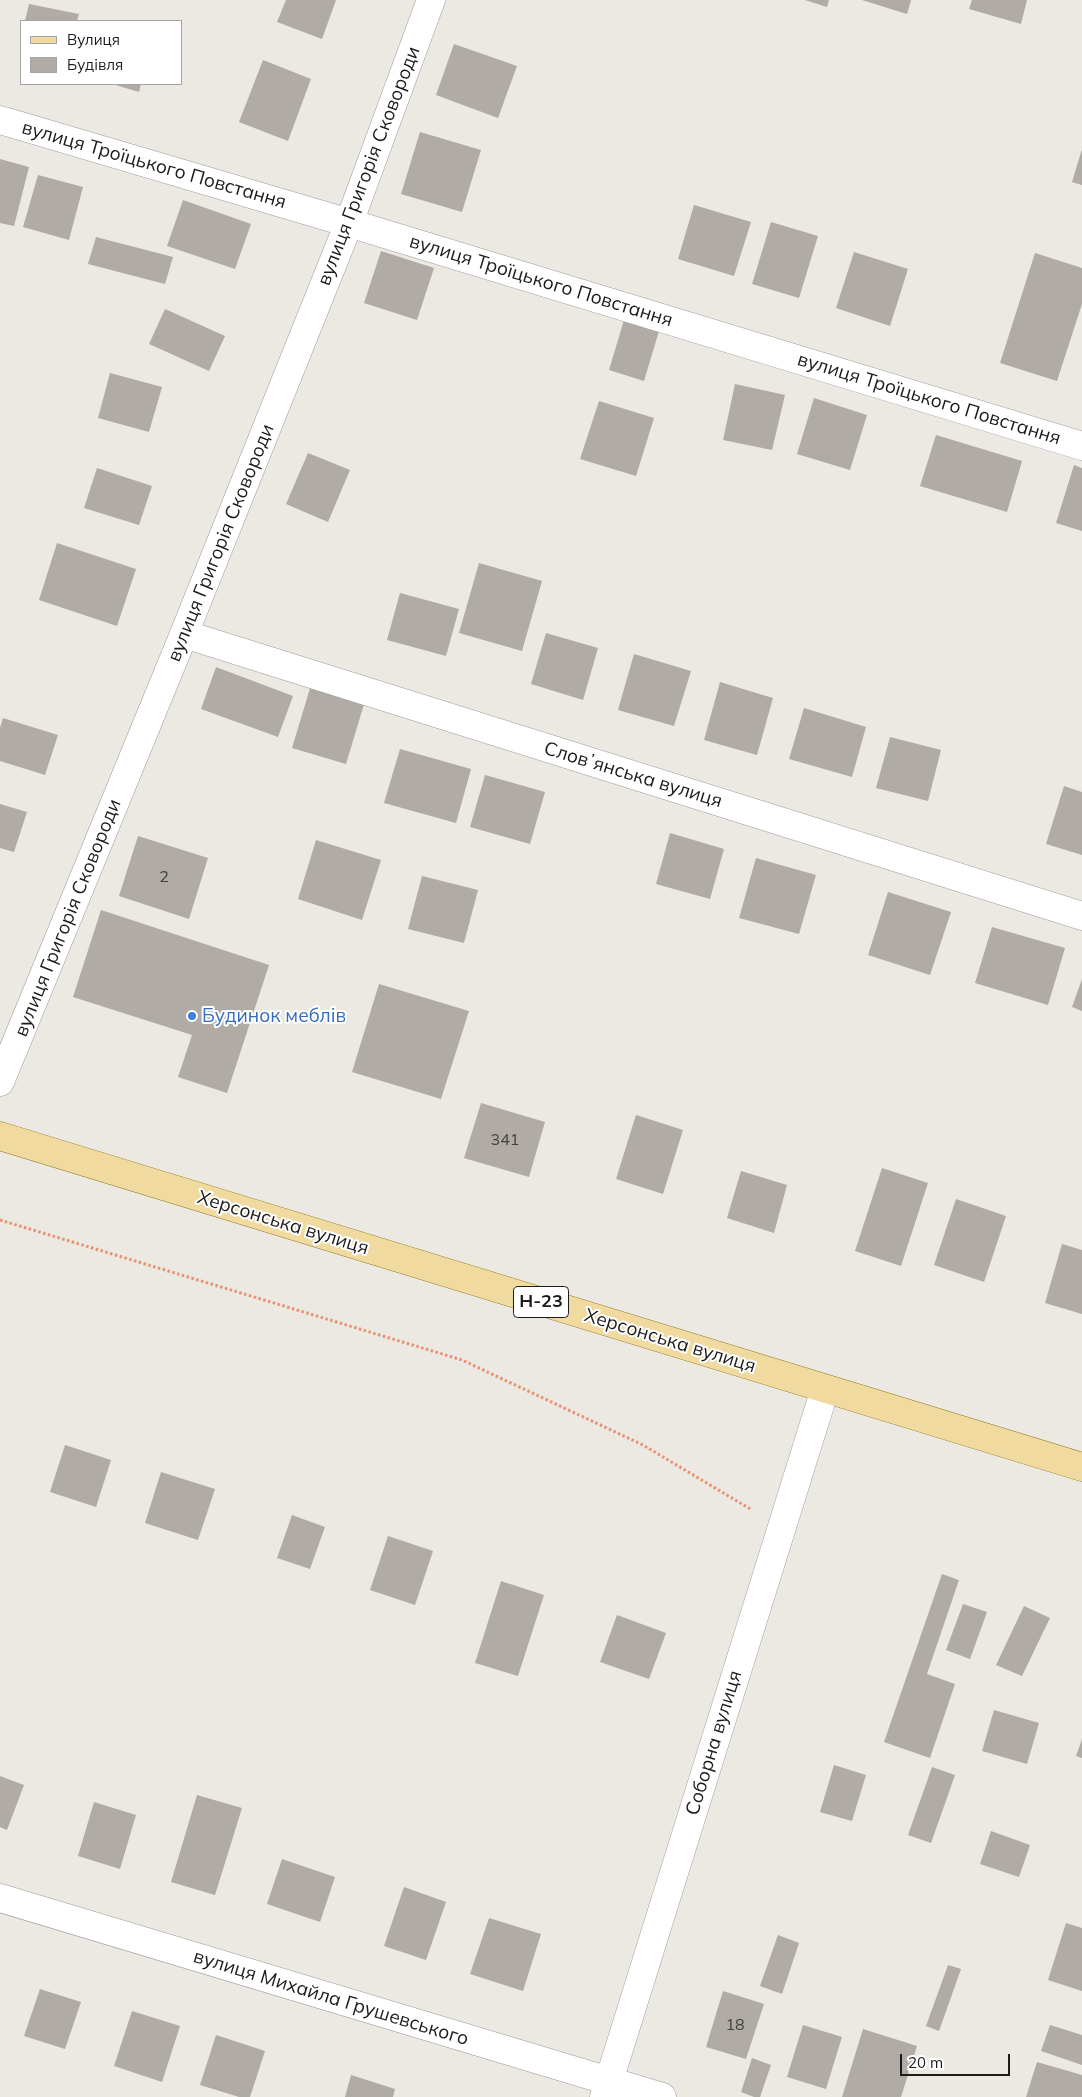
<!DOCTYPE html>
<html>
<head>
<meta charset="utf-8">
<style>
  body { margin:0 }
  #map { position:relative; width:1082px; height:2097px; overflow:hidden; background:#ebe9e1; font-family:Mulish,sans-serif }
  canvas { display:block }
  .legend { position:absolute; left:20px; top:20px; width:162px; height:65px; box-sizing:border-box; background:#fff; border:1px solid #a4a4a4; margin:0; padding:6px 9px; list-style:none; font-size:15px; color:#1b1b1b }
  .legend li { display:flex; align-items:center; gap:10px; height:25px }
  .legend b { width:25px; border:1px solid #a4a4a4 }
  .scale { position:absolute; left:900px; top:2054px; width:110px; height:22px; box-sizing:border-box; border:2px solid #1b1b1b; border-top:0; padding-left:6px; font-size:15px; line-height:18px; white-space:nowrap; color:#1b1b1b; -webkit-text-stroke:4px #fff; paint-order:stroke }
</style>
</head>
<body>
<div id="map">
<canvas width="1082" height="2097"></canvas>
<ul class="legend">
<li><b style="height:6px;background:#f1daa0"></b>Вулиця</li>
<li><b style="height:14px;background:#b0aba4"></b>Будівля</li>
</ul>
<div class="scale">20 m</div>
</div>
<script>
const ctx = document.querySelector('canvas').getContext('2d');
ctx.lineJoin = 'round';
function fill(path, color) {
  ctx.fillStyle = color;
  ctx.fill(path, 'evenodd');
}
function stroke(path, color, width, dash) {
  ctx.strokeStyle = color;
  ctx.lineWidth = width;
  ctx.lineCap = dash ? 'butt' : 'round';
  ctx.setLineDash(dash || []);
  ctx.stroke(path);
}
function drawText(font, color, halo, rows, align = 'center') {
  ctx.font = font + ' Mulish,sans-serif';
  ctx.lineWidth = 4;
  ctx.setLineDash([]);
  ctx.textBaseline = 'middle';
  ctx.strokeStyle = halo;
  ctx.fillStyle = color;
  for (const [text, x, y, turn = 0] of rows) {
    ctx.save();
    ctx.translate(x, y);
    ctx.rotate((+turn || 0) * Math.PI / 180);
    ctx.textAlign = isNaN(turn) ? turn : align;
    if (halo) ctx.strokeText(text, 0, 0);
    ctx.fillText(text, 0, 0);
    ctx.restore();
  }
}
const building = new Path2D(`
  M 286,0 L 336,0 L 322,39 L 277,22 Z
  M 805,0 L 829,0 L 827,7 Z
  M 862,0 L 911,0 L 907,14 Z
  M 972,0 L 1027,0 L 1021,24 L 969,9 Z
  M 29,4 L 79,14 L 77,21 L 25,21 Z
  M 454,44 L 517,66 L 498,118 L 436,95 Z
  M 263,60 L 311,79 L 288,141 L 239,122 Z
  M 112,84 L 141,84 L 139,92 Z
  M 420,132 L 481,150 L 462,212 L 401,194 Z
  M 1082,149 L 1082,185 L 1072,182 Z
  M 0,159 L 29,167 L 14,226 L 0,223 Z
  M 38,175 L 83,187 L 69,240 L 23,227 Z
  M 183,200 L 251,224 L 235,269 L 167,246 Z
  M 694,205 L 751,222 L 734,276 L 678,259 Z
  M 771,222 L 818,236 L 799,298 L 752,284 Z
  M 96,237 L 173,257 L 165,284 L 88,264 Z
  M 381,251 L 434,268 L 417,320 L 364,303 Z
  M 854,252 L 908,269 L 890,326 L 836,308 Z
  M 1035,253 L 1082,268 L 1082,304 L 1057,381 L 1000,363 Z
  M 165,309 L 225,336 L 209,371 L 149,344 Z
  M 624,320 L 659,331 L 644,381 L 609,370 Z
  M 110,373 L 162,387 L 149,432 L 98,418 Z
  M 735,384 L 785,395 L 772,450 L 723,440 Z
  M 814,398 L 867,415 L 850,470 L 797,454 Z
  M 599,401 L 654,418 L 636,476 L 580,459 Z
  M 936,435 L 1022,461 L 1007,512 L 920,486 Z
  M 308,453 L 350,470 L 328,522 L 286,504 Z
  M 1074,465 L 1082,468 L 1082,531 L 1056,523 Z
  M 97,468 L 152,486 L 139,525 L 84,508 Z
  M 57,543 L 136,569 L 117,626 L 39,600 Z
  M 479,563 L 542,581 L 522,651 L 459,633 Z
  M 400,593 L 459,609 L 446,656 L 387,640 Z
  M 546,633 L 598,648 L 583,700 L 531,684 Z
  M 634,654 L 691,671 L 674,726 L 618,710 Z
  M 216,667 L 293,696 L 278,737 L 201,709 Z
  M 720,682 L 773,698 L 757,755 L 704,740 Z
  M 311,685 L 365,701 L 346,764 L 292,748 Z
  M 804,708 L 866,727 L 852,777 L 789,759 Z
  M 3,718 L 58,735 L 45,775 L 0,761 L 0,728 Z
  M 890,737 L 941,750 L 928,801 L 876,788 Z
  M 400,749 L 471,769 L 456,823 L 384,803 Z
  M 485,775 L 545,792 L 530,844 L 470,827 Z
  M 1064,786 L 1082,792 L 1082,855 L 1046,844 Z
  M 0,804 L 27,812 L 14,852 L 0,848 Z
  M 670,833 L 724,849 L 710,899 L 656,884 Z
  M 138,836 L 208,858 L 189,919 L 119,896 Z
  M 316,840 L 381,860 L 362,920 L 298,899 Z
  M 756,858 L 816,875 L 799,934 L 739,918 Z
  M 422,876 L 478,890 L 464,943 L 408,929 Z
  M 888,892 L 951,912 L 930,975 L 868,955 Z
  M 101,910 L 269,965 L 227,1093 L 178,1077 L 192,1035 L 73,997 Z
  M 992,927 L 1065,948 L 1048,1005 L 975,983 Z
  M 1082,979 L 1082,1011 L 1072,1007 Z
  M 379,984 L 469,1011 L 441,1099 L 352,1072 Z
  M 481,1103 L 545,1122 L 529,1177 L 464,1158 Z
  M 636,1115 L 683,1130 L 663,1194 L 616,1179 Z
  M 882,1168 L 928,1183 L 901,1266 L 855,1251 Z
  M 741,1171 L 787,1185 L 774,1233 L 727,1218 Z
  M 956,1199 L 1006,1216 L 984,1282 L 934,1265 Z
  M 1062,1244 L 1082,1250 L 1082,1314 L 1045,1303 Z
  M 65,1445 L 111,1460 L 96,1507 L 50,1492 Z
  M 161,1472 L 215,1489 L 198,1540 L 145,1523 Z
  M 292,1515 L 325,1527 L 310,1569 L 277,1558 Z
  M 388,1536 L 433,1551 L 415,1605 L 370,1590 Z
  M 942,1574 L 959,1580 L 927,1674 L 955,1684 L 930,1758 L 884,1742 Z
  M 501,1581 L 544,1595 L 518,1676 L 475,1663 Z
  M 963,1604 L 987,1612 L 970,1659 L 946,1650 Z
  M 1024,1606 L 1050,1618 L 1022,1676 L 996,1665 Z
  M 617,1615 L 666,1633 L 649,1679 L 600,1662 Z
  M 994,1710 L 1039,1723 L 1027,1764 L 982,1751 Z
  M 1082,1739 L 1082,1758 L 1076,1756 Z
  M 834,1765 L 866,1775 L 852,1821 L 820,1812 Z
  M 932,1767 L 955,1775 L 931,1843 L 908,1835 Z
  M 0,1776 L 24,1785 L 7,1830 L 0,1827 Z
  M 197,1795 L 242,1808 L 215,1895 L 171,1882 Z
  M 94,1802 L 136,1815 L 120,1869 L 78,1856 Z
  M 991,1831 L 1030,1845 L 1019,1877 L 980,1864 Z
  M 282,1859 L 335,1877 L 320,1922 L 267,1904 Z
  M 404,1887 L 446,1902 L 426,1960 L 384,1946 Z
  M 489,1918 L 541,1934 L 523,1991 L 470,1974 Z
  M 1066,1923 L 1082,1928 L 1082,1991 L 1048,1980 Z
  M 778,1935 L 799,1943 L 782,1994 L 760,1986 Z
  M 948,1965 L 961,1969 L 939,2031 L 926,2026 Z
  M 40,1989 L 81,2002 L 65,2049 L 24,2036 Z
  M 723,1991 L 764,2004 L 746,2059 L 706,2047 Z
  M 132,2011 L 180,2026 L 162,2082 L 114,2066 Z
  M 803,2025 L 842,2037 L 826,2089 L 787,2077 Z
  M 1050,2025 L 1082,2035 L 1082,2065 L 1041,2051 Z
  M 863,2029 L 917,2046 L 901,2097 L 842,2097 Z
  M 216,2035 L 265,2051 L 250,2097 L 239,2097 L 200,2085 Z
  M 752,2058 L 771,2065 L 760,2097 L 754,2097 L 741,2092 Z
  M 1037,2062 L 1082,2075 L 1082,2097 L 1026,2097 Z
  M 351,2075 L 395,2089 L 393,2097 L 345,2097 Z`);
const path = new Path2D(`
  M 0,1220 L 462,1360 L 643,1445 L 752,1510`);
const street = new Path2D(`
  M 0,120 L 349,223 L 1082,446
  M 184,634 L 1082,916
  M 0,1082 L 184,634 L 349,223 L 431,0
  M 0,1898 L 662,2097
  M 604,2097 L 825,1389`);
const primary = new Path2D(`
  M 0,1136 L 1082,1467`);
const markers = [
  [192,1016,5,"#3f7fe0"]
];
const numberNames = [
  ["2",164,877],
  ["341",505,1140],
  ["18",735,2025]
];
const shields = [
  [541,1302,55]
];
const shieldNames = [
  ["Н-23",541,1302]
];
const streetNames = [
  ["вулиця Троїцького Повстання",154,165,16],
  ["вулиця Григорія Сковороди",369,166,-69],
  ["вулиця Троїцького Повстання",541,281,17],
  ["вулиця Троїцького Повстання",929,399,17],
  ["вулиця Григорія Сковороди",221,543,-68],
  ["Словʼянська вулиця",633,775,17],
  ["вулиця Григорія Сковороди",68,918,-68],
  ["Херсонська вулиця",283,1223,17],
  ["Херсонська вулиця",670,1341,17],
  ["Соборна вулиця",714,1743,-73],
  ["вулиця Михайла Грушевського",331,1998,17]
];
const shopNames = [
  ["Будинок меблів",202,1016]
];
fill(building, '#b0aba4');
stroke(street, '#9c9c9c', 29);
stroke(primary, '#826d0f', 29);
stroke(path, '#ea9173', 3, [2.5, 2.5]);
stroke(street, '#fff', 28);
stroke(primary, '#f1daa0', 28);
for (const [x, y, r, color] of markers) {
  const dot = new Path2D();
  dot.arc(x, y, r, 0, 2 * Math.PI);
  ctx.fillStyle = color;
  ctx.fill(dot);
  stroke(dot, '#fff', 2);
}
drawText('16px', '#403f3d', null, numberNames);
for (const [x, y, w] of shields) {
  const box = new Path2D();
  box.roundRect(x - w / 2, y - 15.5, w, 31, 4);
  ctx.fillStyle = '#fff';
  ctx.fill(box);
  stroke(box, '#1b1b1b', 1);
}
drawText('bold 18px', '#1b1b1b', null, shieldNames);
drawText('19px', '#1b1b1b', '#fff', streetNames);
drawText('19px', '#366cbe', '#fff', shopNames, 'left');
</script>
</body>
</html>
